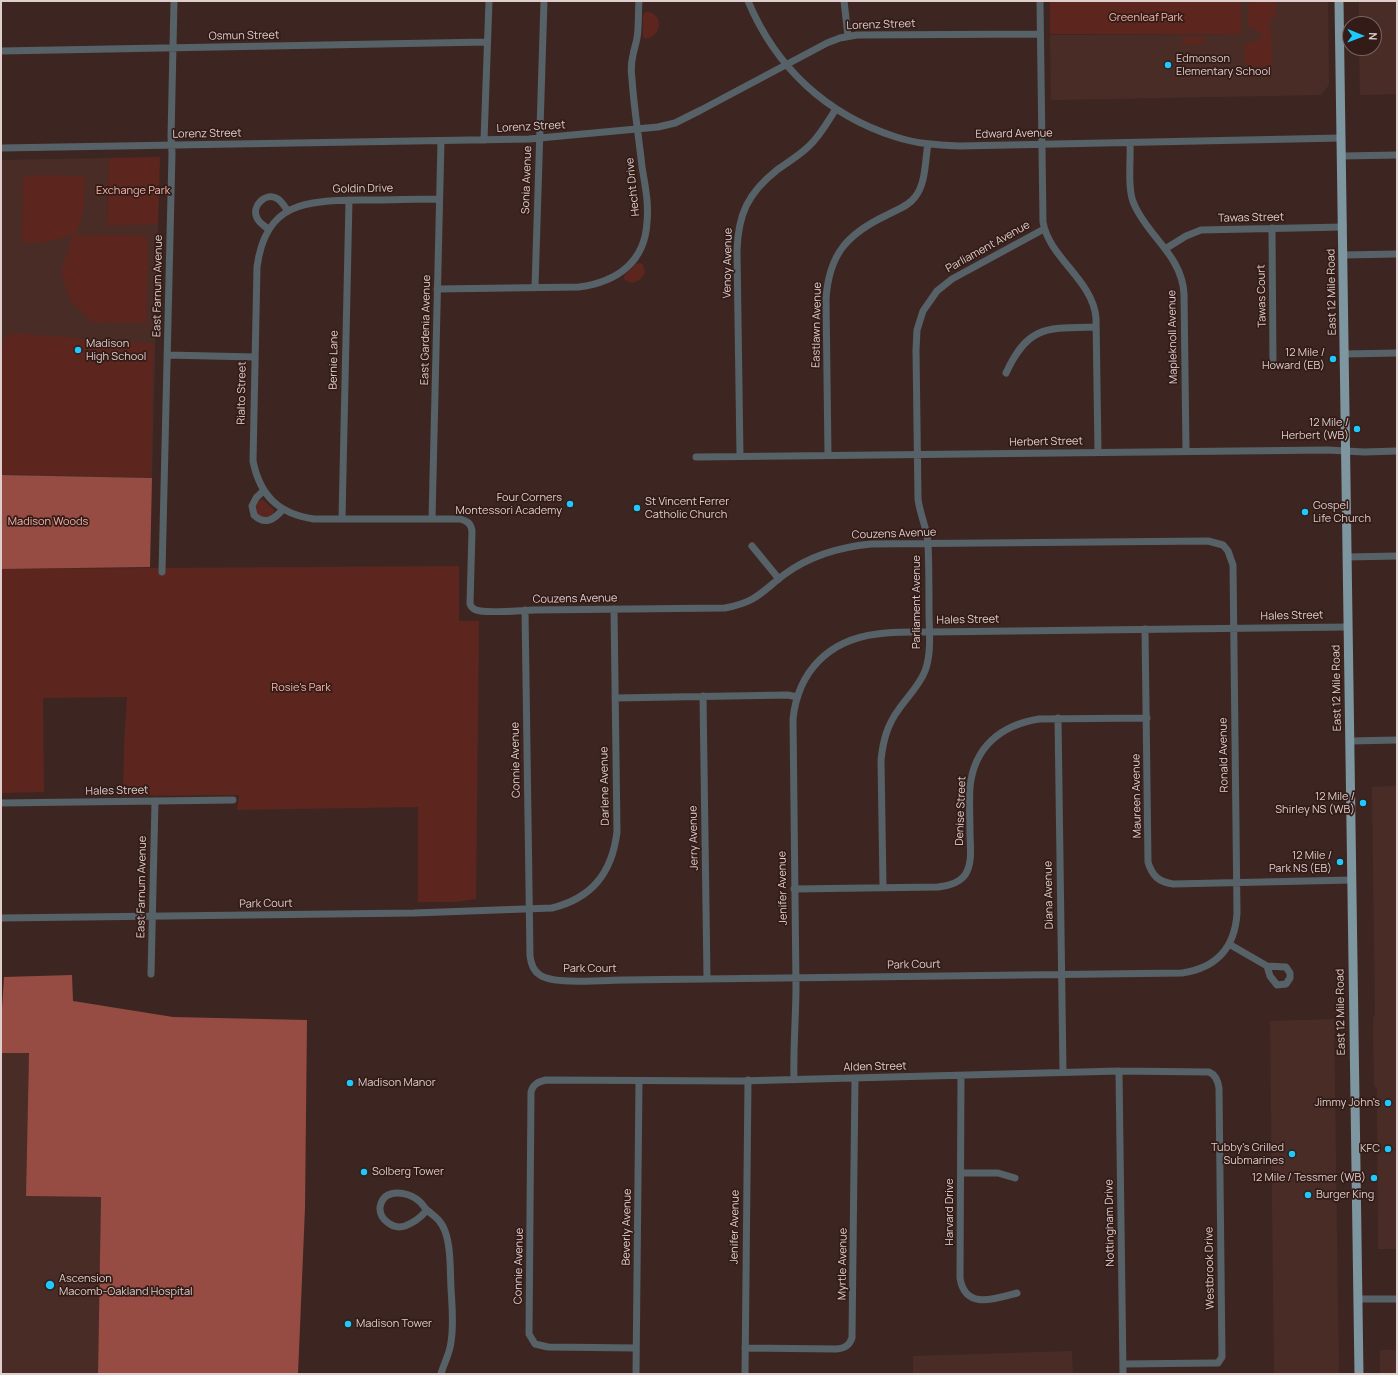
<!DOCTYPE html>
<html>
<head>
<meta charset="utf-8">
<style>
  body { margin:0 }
  #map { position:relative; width:1398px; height:1375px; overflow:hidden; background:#3d2622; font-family:Manrope,sans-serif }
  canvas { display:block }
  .frame { position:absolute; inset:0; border:2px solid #dfcfcc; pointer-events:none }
  .north { position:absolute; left:1342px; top:16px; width:40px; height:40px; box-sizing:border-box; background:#331c18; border:1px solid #786460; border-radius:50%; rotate:91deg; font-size:11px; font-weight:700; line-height:16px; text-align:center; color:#dfcfcc }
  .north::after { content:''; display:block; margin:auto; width:14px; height:18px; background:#1ec9fd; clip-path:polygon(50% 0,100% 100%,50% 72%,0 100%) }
</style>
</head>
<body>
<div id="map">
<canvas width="1398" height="1375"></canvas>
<div class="frame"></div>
<div class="north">N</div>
</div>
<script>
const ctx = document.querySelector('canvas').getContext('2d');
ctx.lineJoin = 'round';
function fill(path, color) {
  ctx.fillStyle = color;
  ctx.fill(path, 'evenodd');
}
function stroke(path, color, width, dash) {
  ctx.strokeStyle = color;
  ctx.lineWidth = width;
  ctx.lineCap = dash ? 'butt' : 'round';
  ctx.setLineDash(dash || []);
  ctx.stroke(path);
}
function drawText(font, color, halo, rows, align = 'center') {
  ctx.font = font + ' Manrope,sans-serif';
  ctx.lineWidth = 3.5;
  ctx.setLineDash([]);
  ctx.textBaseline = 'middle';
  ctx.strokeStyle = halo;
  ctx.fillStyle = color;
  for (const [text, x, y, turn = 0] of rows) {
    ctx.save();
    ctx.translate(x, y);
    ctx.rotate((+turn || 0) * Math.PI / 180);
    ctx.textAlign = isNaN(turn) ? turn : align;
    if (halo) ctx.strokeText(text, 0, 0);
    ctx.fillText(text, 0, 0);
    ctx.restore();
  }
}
const built = new Path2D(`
  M 1241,1 L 1328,1 L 1329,85 L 1321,95 L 1051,100 L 1050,35 L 1241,34 Z
  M 1359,1 L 1397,1 L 1397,94 L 1360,95 L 1359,48 L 1374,48 L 1374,24 L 1359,24 Z
  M 109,158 L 107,225 L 158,224 L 152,478 L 1,475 L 1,160 Z
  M 1397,786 L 1397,1249 L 1378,1249 L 1377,1089 L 1374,1086 L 1373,1019 L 1375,1015 L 1372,787 Z
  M 1334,1019 L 1339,1374 L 1274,1374 L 1270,1021 Z
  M 1,1053 L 29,1053 L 26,1196 L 101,1197 L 98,1374 L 1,1374 Z
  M 1380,1350 L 1397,1350 L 1397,1374 L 1380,1374 Z
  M 1072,1351 L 1073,1374 L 913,1374 L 913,1356 Z`);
const green = new Path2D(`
  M 1050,1 L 1241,1 L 1241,34 L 1050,34 Z
  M 1252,1 L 1276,1 L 1276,15 L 1274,18 L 1270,18 L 1272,66 L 1250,67 L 1245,64 L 1244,45 L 1248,43 L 1259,41 L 1261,33 L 1248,26 L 1248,6 Z
  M 645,12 C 663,11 664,35 646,39 L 643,37 L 643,16 Z
  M 1183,37 L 1204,37 L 1205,44 L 1183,45 Z
  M 160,157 L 158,224 L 107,226 L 109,158 Z
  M 28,175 L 85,176 L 84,208 L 80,223 L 74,235 L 142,235 L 148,241 L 146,323 L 93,322 L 70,301 L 61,271 L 73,235 C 54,241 41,243 22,243 L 23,179 Z
  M 640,263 L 643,265 L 645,272 L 642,278 L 634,283 L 629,282 L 624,279 L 624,276 L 636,264 Z
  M 11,333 L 153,344 L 151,477 L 1,474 L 1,368 L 3,340 Z
  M 262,499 L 274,510 L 273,514 L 268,517 L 262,518 L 256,512 C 255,506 257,501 262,499 Z
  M 459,566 L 459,621 L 479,621 L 476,899 L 455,902 L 418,902 L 418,807 L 237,810 L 239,795 L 123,796 L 124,744 L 127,697 L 43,698 L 44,792 L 1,793 L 1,569 Z`);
const forest = new Path2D(`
  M 1,475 L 152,478 L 150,567 L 1,569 Z
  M 72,975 L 73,1001 L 173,1017 L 307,1020 L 305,1208 L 298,1374 L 98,1374 L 101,1197 L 26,1196 L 29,1053 L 1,1053 L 1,1025 L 4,977 Z`);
const minor = new Path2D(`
  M 748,1 C 776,68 827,115 896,137 C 917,144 939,145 960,146 L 1341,138
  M 844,1 L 848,36
  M 1040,1 L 1043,222 C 1049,258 1093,280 1096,318 L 1098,452
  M 1,51 L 487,42
  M 484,140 L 489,1
  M 1130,143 C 1131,159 1127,189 1134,204 C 1148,237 1182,255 1184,294 L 1186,451
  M 1,148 L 529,139 L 658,127 L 675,123 L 701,110 L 827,43 L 840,38 L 857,35 L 1040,34
  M 1342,156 L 1397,155
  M 439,199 C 415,199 390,200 366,200 C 309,201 266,199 257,267 L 253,461 C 260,496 279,514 314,519 L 460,519 C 467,521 471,523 472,531 L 470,604 C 471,607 473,609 476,610 C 486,614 523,610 535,610 L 725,608 C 757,602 761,592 785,574 C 811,555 840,547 871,544 L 1208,541 L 1223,545 L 1228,551 L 1233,565 L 1237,913 C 1235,947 1217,968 1182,973 L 624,980 C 606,980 553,985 540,975 C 533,971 531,964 530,956 L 525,610
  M 1272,228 L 1273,364
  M 268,229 C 265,226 259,223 257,218 C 251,206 266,191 278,199 C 282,202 285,207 288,211
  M 1165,249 L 1186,236 L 1201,230 L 1343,227
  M 1343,255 L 1397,254
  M 535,287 L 544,1
  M 437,289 L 579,287 C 617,282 645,262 647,222 C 649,204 645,185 642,167 C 639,138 634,109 632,79 C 631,72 631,63 633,55 C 634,49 636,44 637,38 C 639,26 638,13 639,1
  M 1344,354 L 1397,353
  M 167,355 L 255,357
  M 1006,373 C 1028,325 1047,328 1096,327
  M 828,455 L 826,299 C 829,254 847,234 887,215 C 896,210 909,206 915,197 C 926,184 925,160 928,144
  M 740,456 L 737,251 C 738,214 748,193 777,170 C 788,162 800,155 809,146 C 820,136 828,121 836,109
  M 696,457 L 1328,450 L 1364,452 L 1397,451
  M 264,490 L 256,498 L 252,506 L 254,515 C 265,526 275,519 283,509
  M 342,519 L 349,200
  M 432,519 L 441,141
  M 752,546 L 779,579
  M 1347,557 L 1397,556
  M 162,572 L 172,153 L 171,137 L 174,1
  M 1145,629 L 1148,862 C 1152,876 1159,882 1173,884 L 1352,880
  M 703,696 L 707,978
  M 615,698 L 788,695 L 797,697
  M 1058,718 L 1063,1072
  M 1350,741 L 1397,740
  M 1,803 L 233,800
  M 883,887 L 881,760 C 883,741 887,725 899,709 C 908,696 919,686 925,671 C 932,652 929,630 929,611 C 929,588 929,566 928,543 C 927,528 920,515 918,499 L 916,350 L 917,330 L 923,311 L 937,291 L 952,279 L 1044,229
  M 794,889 L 938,887 C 948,886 959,883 965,875 C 973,863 970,846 970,833 C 970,818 969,802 970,787 C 974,747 1001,725 1039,719 L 1147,718
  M 1,918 L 414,913 L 552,908 C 592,898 612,873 617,832 L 614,609
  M 1229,944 L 1267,966 L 1270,976 L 1277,985 L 1286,984 L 1290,978 L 1290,973 L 1286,967 L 1267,966
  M 151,974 L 155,801
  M 1119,1071 L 1123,1374
  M 961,1076 L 960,1278 C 965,1310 994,1299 1017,1293
  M 794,1080 C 793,1048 796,1017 796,986 L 793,719 C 798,671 829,640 877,634 C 894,631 912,632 929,632 L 1348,627
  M 961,1173 L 998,1173 L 1015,1178
  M 427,1210 C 422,1216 413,1223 405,1226 C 393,1230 379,1219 380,1207 C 381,1201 384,1197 388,1195 C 398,1190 412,1195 419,1201 C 423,1204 424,1208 427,1210 C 435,1217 441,1220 445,1231 C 451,1248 450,1269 451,1288 C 452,1306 454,1324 451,1342 C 450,1353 444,1363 441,1374
  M 1359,1299 L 1397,1299
  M 636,1348 L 548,1347 L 535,1344 L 529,1334 L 531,1092 C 533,1084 538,1082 546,1080 L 739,1081 L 1119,1071 L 1209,1072 C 1216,1075 1218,1081 1219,1088 L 1222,1357 L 1218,1363 L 1214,1363 L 1123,1364
  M 745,1348 L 836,1349 C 845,1348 849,1346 852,1338 L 855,1078
  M 636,1374 L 639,1081
  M 745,1374 L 748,1080`);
const major = new Path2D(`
  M 1339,1 L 1359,1374`);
const markers = [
  [1168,65,4,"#1ec9fd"],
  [78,350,4,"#1ec9fd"],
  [1333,359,4,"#1ec9fd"],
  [1357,429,4,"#1ec9fd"],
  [570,504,4,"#1ec9fd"],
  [637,508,4,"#1ec9fd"],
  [1305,512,4,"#1ec9fd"],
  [1363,803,4,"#1ec9fd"],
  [1340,862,4,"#1ec9fd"],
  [350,1083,4,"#1ec9fd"],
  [1388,1103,4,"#1ec9fd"],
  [1388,1149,4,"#1ec9fd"],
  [1292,1154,4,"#1ec9fd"],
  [364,1172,4,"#1ec9fd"],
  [1374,1178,4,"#1ec9fd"],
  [1308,1195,4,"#1ec9fd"],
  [50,1285,5,"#1ec9fd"],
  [348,1324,4,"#1ec9fd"]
];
const parkNames = [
  ["Greenleaf Park",1146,18],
  ["Exchange Park",133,191],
  ["Madison Woods",48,522],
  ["Rosie's Park",301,688]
];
const streetNames = [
  ["Lorenz Street",881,25,-2],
  ["Osmun Street",244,36,-1],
  ["Lorenz Street",531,127,-3],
  ["Lorenz Street",207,134,-1],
  ["Edward Avenue",1014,134,-1],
  ["Sonia Avenue",527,180,-88],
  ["Hecht Drive",633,187,-96],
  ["Goldin Drive",363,189,-1],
  ["Tawas Street",1251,218,-1],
  ["Parliament Avenue",988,247,-29],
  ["Venoy Avenue",728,263,-89],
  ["East Farnum Avenue",158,286,-89],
  ["East 12 Mile Road",1332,292,-91],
  ["Tawas Court",1262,296,-91],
  ["Eastlawn Avenue",817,325,-89],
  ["East Gardenia Avenue",426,330,-89],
  ["Mapleknoll Avenue",1173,337,-91],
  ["Bernie Lane",334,360,-89],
  ["Rialto Street",242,393,-89],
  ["Herbert Street",1046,442,-1],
  ["Couzens Avenue",894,534,-2],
  ["Couzens Avenue",575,599,-1],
  ["Parliament Avenue",917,602,-90],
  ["Hales Street",1292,616,-1],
  ["Hales Street",968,620,-1],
  ["East 12 Mile Road",1337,688,-91],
  ["Ronald Avenue",1224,755,-91],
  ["Connie Avenue",516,760,-91],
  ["Darlene Avenue",605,786,-91],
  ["Hales Street",117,791,-1],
  ["Maureen Avenue",1137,796,-91],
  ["Denise Street",961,811,-88],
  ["Jerry Avenue",694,838,-91],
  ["East Farnum Avenue",142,887,-89],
  ["Jenifer Avenue",783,888,-91],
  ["Diana Avenue",1049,895,-91],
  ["Park Court",266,904,-1],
  ["Park Court",914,965,-1],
  ["Park Court",590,969],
  ["East 12 Mile Road",1341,1012,-91],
  ["Alden Street",875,1067,-1],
  ["Harvard Drive",950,1212,-90],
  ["Nottingham Drive",1110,1223,-91],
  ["Beverly Avenue",627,1227,-89],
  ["Jenifer Avenue",735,1227,-89],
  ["Myrtle Avenue",843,1264,-89],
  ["Connie Avenue",519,1266,-89],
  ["Westbrook Drive",1210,1268,-91]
];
const poiNames = [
  ["Edmonson",1176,59],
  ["Elementary School",1176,72],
  ["Madison",86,344],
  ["High School",86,357],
  ["12 Mile /",1325,353,"right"],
  ["Howard (EB)",1325,366,"right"],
  ["12 Mile /",1349,423,"right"],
  ["Herbert (WB)",1349,436,"right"],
  ["Four Corners",562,498,"right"],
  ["Montessori Academy",562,511,"right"],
  ["St Vincent Ferrer",645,502],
  ["Catholic Church",645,515],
  ["Gospel",1313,506],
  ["Life Church",1313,519],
  ["12 Mile /",1355,797,"right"],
  ["Shirley NS (WB)",1355,810,"right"],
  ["12 Mile /",1332,856,"right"],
  ["Park NS (EB)",1332,869,"right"],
  ["Madison Manor",358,1083],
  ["Jimmy John's",1380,1103,"right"],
  ["Tubby's Grilled",1284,1148,"right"],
  ["Submarines",1284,1161,"right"],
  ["KFC",1380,1149,"right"],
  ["Solberg Tower",372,1172],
  ["12 Mile / Tessmer (WB)",1366,1178,"right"],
  ["Burger King",1316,1195],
  ["Ascension",59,1279],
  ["Macomb-Oakland Hospital",59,1292],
  ["Madison Tower",356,1324]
];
fill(built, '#4a2c27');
fill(green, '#5c261e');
fill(forest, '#964c42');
stroke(minor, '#566267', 7);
stroke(major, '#7e96a0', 9);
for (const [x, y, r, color] of markers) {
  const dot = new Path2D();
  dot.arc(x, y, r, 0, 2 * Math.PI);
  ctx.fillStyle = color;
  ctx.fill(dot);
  stroke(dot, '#331c18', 1.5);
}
drawText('11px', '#f6b5aa', '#331c18', parkNames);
drawText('11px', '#dfcfcc', '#331c18', streetNames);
drawText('11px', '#dfcfcc', '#331c18', poiNames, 'left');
</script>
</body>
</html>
